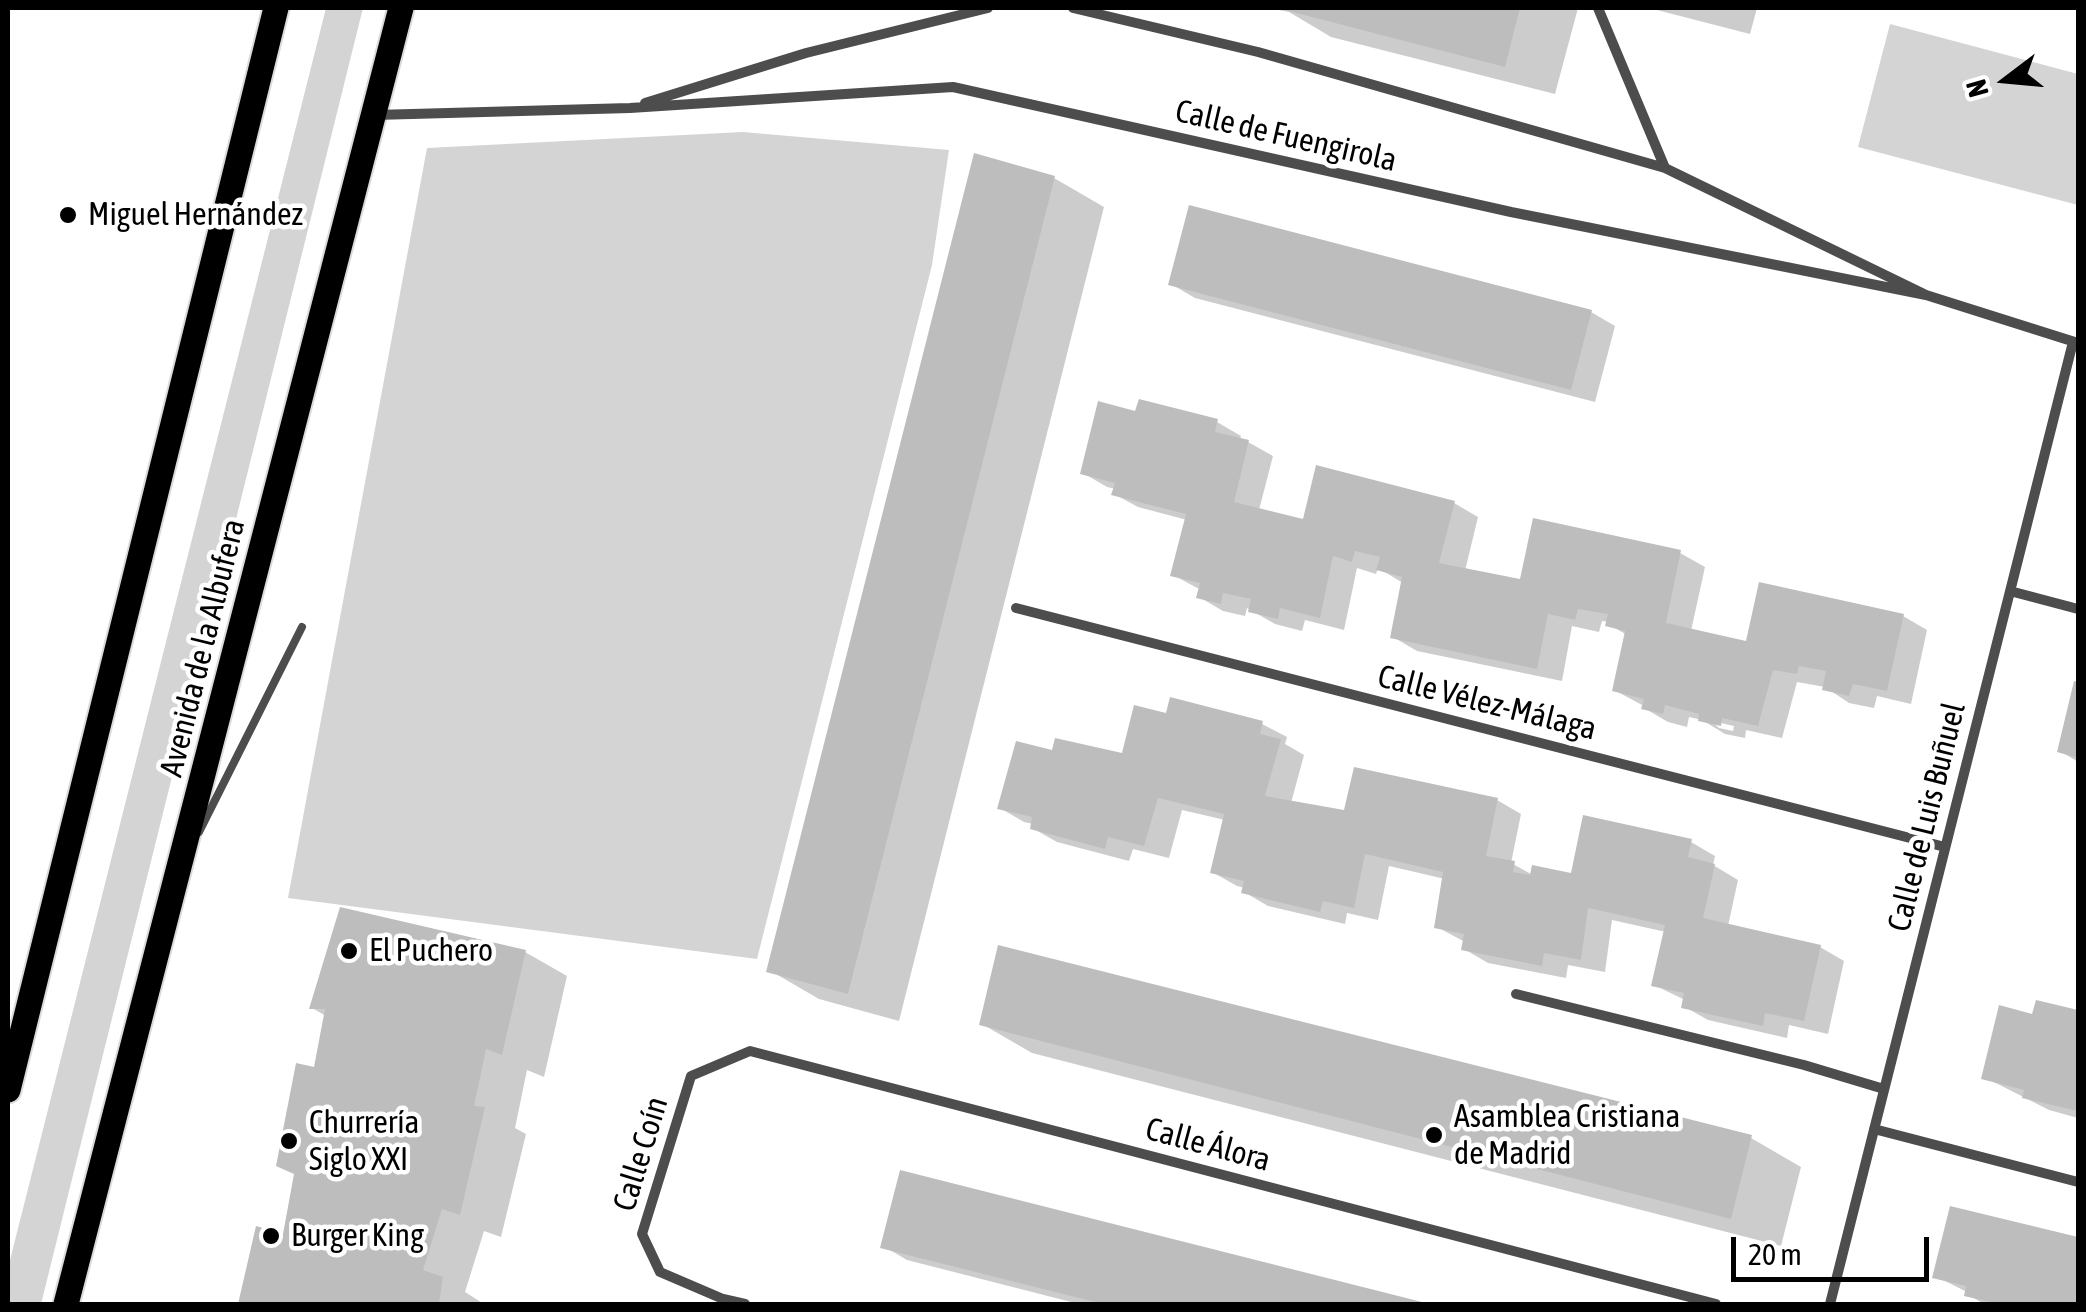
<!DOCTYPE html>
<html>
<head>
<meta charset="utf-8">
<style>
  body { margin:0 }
  #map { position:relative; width:2086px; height:1312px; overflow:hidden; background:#fff; font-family:"Asap Condensed",sans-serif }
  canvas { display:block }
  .frame { position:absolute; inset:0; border:10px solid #000; pointer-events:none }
  .north { position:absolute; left:1956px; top:30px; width:100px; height:100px; -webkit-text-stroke:8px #fff; paint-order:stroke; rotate:254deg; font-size:28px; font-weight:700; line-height:40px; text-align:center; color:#000 }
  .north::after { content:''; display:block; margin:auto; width:35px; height:45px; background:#000; clip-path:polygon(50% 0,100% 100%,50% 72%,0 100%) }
  .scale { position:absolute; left:1731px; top:1237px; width:198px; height:45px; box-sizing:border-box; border:5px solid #000; border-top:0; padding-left:12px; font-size:30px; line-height:35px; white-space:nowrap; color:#000; -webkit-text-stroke:8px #fff; paint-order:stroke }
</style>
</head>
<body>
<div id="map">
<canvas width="2086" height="1312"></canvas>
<div class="frame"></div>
<div class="north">N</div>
<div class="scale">20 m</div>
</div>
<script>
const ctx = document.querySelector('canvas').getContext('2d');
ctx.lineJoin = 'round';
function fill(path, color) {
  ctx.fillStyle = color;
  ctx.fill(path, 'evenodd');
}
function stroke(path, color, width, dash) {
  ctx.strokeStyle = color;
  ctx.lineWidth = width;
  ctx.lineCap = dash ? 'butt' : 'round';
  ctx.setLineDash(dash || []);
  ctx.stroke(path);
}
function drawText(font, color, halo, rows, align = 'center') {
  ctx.font = font + ' "Asap Condensed",sans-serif';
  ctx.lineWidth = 9;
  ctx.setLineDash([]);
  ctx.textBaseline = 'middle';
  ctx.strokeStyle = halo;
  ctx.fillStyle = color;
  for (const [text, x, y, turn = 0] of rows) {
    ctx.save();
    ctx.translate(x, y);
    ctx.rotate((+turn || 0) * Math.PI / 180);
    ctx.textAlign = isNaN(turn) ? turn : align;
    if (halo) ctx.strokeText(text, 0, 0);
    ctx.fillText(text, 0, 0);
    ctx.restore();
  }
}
const green = new Path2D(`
  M 326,8 L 363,8 L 41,1304 L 8,1304 L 8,1268 Z
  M 1890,24 L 2078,74 L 2078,205 L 1858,147 Z
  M 743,132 L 949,150 L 932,265 L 757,959 L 288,898 L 427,148 Z`);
const shadow = new Path2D(`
  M 1269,8 L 1578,8 L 1555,94 L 1331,37 L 1289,12 Z
  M 1649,8 L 1757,8 L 1750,34 Z
  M 1054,178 L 1104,207 L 899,1021 L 819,999 L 769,970 Z
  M 1171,284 L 1591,312 L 1615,326 L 1595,402 L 1195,298 Z
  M 1137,414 L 1217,422 L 1241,436 L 1240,440 L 1248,442 L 1273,456 L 1259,510 L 1305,522 L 1454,503 L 1478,517 L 1465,571 L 1522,582 L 1680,553 L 1705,567 L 1691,631 L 1748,644 L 1903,616 L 1927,630 L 1911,704 L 1877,696 L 1874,708 L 1849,703 L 1825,687 L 1797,682 L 1782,738 L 1746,730 L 1745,738 L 1725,734 L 1702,720 L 1689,717 L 1687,727 L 1668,722 L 1644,708 L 1644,706 L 1614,690 L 1627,635 L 1608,624 L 1609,622 L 1602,621 L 1599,632 L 1572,626 L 1562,681 L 1417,651 L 1393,637 L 1403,583 L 1378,568 L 1376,574 L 1357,568 L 1344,630 L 1305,620 L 1302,631 L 1275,624 L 1247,608 L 1245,616 L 1223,611 L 1199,597 L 1201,590 L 1173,575 L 1187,520 L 1138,507 L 1114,494 L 1116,489 L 1107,487 L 1083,473 ZM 1712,721 L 1734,726 L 1733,731 L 1719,728 Z
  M 2076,684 L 2078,684 L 2078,762 L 2060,751 Z
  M 1172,700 L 1262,724 L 1287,737 L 1285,744 L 1304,755 L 1291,803 L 1346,813 L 1497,800 L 1521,814 L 1511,863 L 1533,875 L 1573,875 L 1691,842 L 1715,856 L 1713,865 L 1738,880 L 1728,926 L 1820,947 L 1844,961 L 1828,1034 L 1789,1025 L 1787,1038 L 1708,1020 L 1683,1006 L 1685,1000 L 1654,985 L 1666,932 L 1612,920 L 1605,972 L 1568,965 L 1566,978 L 1488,963 L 1464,949 L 1465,942 L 1437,927 L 1445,879 L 1389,866 L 1378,920 L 1347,913 L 1345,924 L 1268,906 L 1244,892 L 1245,888 L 1237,886 L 1212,872 L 1225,820 L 1182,810 L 1169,858 L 1133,849 L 1129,861 L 1057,842 L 1032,828 L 1033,824 L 1024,822 L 1000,808 L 1053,753 L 1124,756 L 1168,716 Z
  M 525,952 L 567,976 L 544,1077 L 527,1070 L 515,1128 L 526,1134 L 501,1237 L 484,1231 L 465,1292 L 484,1304 L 241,1304 L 257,1229 L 285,1237 L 326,1016 L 312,1008 Z
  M 2038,1003 L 2078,1012 L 2078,1118 L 2049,1110 L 1984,1077 L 2034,1017 Z
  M 982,1024 L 1751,1138 L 1801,1167 L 1781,1246 L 1032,1053 Z
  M 902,1173 L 1420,1304 L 1079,1304 L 907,1260 L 883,1246 Z
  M 1951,1209 L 2078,1240 L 2078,1304 L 1984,1304 L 1967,1294 L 1967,1292 L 1935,1276 Z`);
const building = new Path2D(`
  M 1277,8 L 1520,8 L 1505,67 Z
  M 974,153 L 1055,176 L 848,994 L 766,972 Z
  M 1189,205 L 1592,310 L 1571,390 L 1168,285 Z
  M 1139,399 L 1218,419 L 1215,432 L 1249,440 L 1234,502 L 1303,519 L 1316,465 L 1455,501 L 1439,563 L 1520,579 L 1533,518 L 1681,550 L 1666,623 L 1746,641 L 1759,582 L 1904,614 L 1887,691 L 1853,684 L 1849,696 L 1822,690 L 1826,671 L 1799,666 L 1797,674 L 1773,670 L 1758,726 L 1722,718 L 1721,726 L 1698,721 L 1699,714 L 1665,705 L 1663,714 L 1641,709 L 1644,699 L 1612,691 L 1625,631 L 1605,626 L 1608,614 L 1578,609 L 1575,620 L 1548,614 L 1537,669 L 1390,638 L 1402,577 L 1376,570 L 1380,557 L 1355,551 L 1352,562 L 1333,556 L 1320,618 L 1280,608 L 1278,619 L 1248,612 L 1251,599 L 1223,593 L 1221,604 L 1196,598 L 1200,583 L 1170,576 L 1186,514 L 1111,495 L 1115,483 L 1080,474 L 1098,401 L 1135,411 Z
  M 2074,681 L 2078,682 L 2078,758 L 2057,752 Z
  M 1170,697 L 1263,721 L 1260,734 L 1281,739 L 1265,796 L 1344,810 L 1354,767 L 1498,798 L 1486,856 L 1515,861 L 1513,872 L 1530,875 L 1532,865 L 1571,873 L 1583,815 L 1692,839 L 1688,857 L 1715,864 L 1703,918 L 1821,945 L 1804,1021 L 1765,1013 L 1763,1026 L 1681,1008 L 1684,993 L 1651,986 L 1665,925 L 1588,908 L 1581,960 L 1544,953 L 1542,966 L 1461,950 L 1464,934 L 1434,928 L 1443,872 L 1365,854 L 1354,908 L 1323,901 L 1320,912 L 1241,893 L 1244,881 L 1210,873 L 1224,814 L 1158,798 L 1144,846 L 1108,837 L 1105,849 L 1030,829 L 1032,817 L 997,809 L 1016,741 L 1052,750 L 1055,738 L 1122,753 L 1134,705 L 1166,713 Z
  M 340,907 L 526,950 L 502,1055 L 486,1049 L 474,1106 L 485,1107 L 460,1215 L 442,1209 L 423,1270 L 443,1277 L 439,1304 L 238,1304 L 256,1226 L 283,1234 L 294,1174 L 276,1166 L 296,1063 L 314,1067 L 325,1009 L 309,1009 Z
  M 998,945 L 1752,1135 L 1731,1219 L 979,1025 Z
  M 2036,1000 L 2078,1010 L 2078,1111 L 2022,1098 L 2024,1090 L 1981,1079 L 1999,1005 L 2032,1014 Z
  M 900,1170 L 1426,1303 L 1426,1304 L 1103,1304 L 880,1248 Z
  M 1950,1206 L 2078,1237 L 2078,1304 L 1999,1304 L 1964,1296 L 1966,1286 L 1932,1278 Z`);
const lane = new Path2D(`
  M 199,832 L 302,627`);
const street = new Path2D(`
  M 1073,8 L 1258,52 L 1665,168 L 1926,295 L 2078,343
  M 1598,8 L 1665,168
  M 645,103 L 806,53 L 988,8
  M 375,115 L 630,108 L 953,87 L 1511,212 L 1926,295
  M 2010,591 L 2078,609
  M 1016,608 L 1945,847
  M 1516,994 L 1804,1065 L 1884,1089
  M 1874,1129 L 2078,1182
  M 745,1304 L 723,1299 L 660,1272 L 642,1234 L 691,1076 L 750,1051 L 1716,1304
  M 1830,1304 L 2073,342`);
const primary = new Path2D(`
  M 8,1090 L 276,8
  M 66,1304 L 401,8`);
const markers = [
  [68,215,10,"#000"],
  [349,951,10,"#000"],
  [1434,1135,10,"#000"],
  [289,1141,10,"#000"],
  [271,1236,10,"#000"]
];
const streetNames = [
  ["Calle de Fuengirola",1286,136,13],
  ["Avenida de la Albufera",203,648,-76],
  ["Calle Vélez-Málaga",1487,703,14],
  ["Calle de Luis Buñuel",1927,817,-76],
  ["Calle Álora",1208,1145,15],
  ["Calle Coín",641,1154,-73]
];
const poiNames = [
  ["Miguel Hernández",88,215],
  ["El Puchero",369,951],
  ["Asamblea Cristiana",1454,1117],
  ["de Madrid",1454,1154],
  ["Churrería",309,1123],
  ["Siglo XXI",309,1160],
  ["Burger King",291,1236]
];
fill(green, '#d4d4d4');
fill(shadow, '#0003');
fill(building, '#bdbdbd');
stroke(primary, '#dbdbdb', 29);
stroke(lane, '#4d4d4d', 8);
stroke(street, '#4d4d4d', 10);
stroke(primary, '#000', 25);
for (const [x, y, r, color] of markers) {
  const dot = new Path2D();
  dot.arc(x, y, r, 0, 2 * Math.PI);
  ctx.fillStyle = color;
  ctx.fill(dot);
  stroke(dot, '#fff', 4);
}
drawText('32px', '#000', '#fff', streetNames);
drawText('32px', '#000', '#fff', poiNames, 'left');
</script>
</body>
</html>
